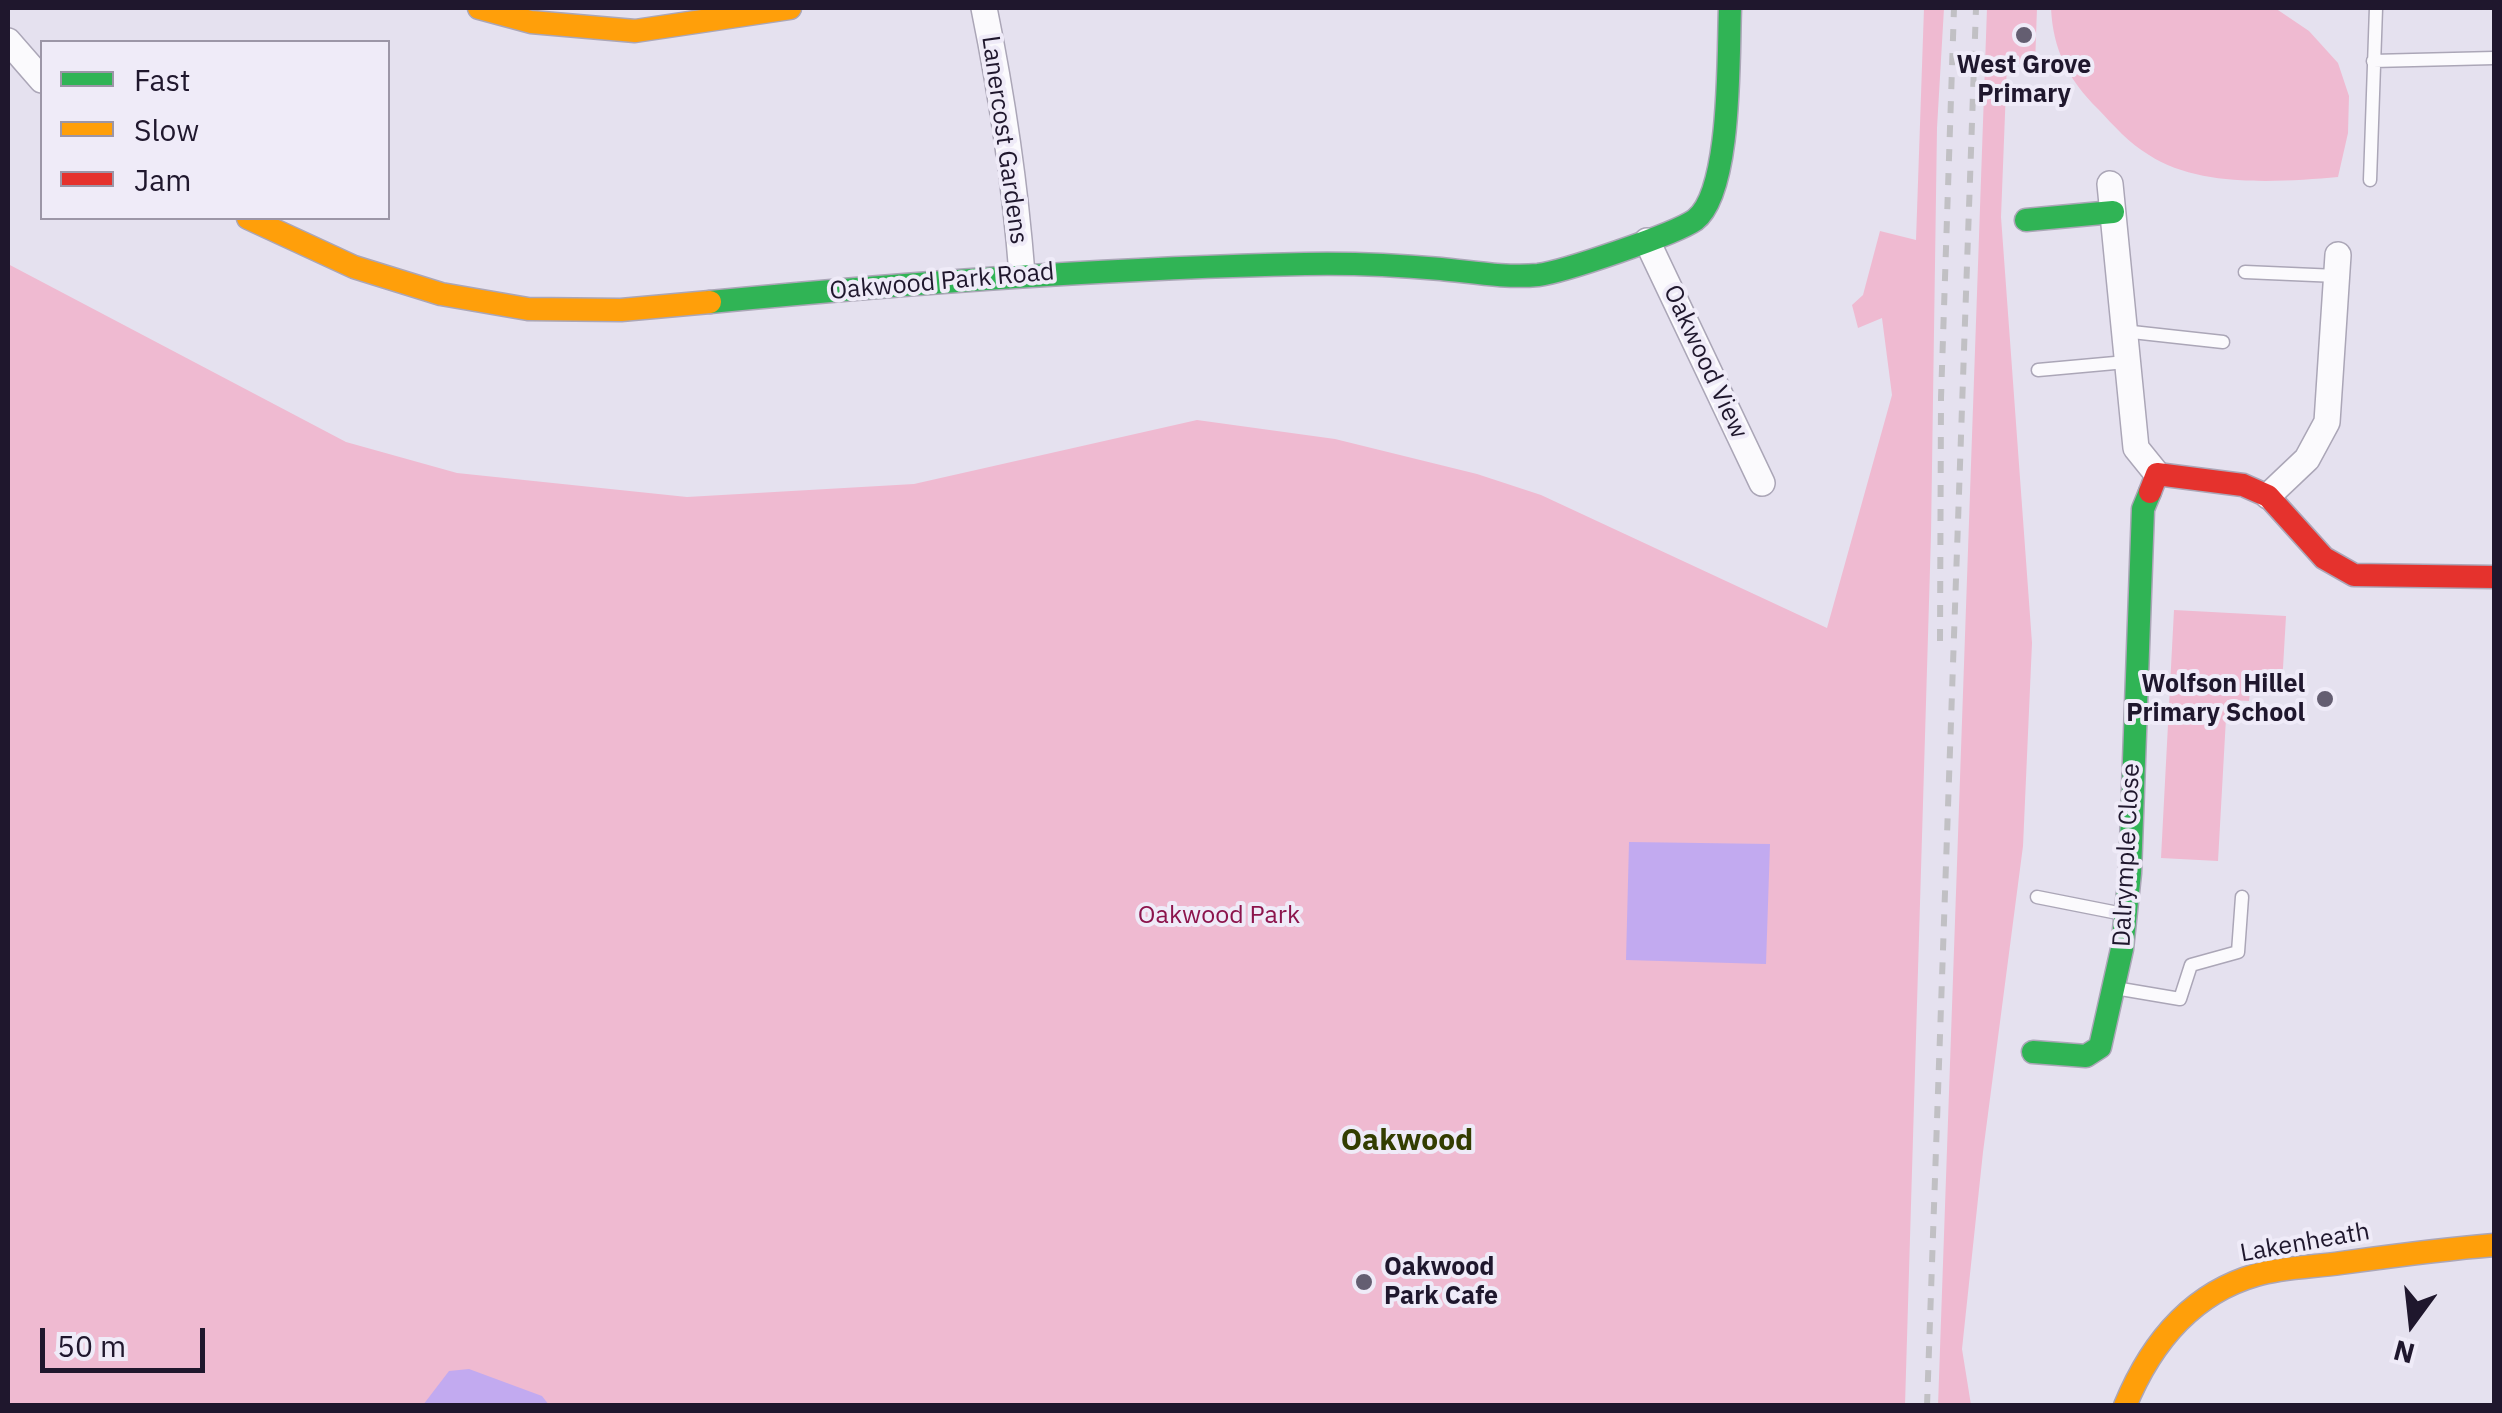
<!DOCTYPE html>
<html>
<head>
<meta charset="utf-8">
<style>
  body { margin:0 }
  #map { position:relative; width:2502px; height:1413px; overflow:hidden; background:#e5e1ef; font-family:"IBM Plex Sans",sans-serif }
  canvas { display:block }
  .frame { position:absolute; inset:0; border:10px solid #1f172d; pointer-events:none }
  .legend { position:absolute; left:40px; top:40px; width:350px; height:180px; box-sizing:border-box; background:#efebf8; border:2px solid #9c96a7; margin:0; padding:12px 18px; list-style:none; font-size:30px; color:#1f172d }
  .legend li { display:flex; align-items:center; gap:20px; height:50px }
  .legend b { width:50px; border:2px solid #9c96a7 }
  .north { position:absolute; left:2362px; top:1273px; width:100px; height:100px; -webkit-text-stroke:8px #efebf8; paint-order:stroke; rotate:195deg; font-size:28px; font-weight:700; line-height:40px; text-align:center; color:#1f172d }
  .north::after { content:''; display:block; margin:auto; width:35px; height:45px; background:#1f172d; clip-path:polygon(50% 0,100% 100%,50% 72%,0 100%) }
  .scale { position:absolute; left:40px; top:1328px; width:165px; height:45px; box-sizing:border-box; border:5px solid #1f172d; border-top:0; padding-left:12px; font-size:30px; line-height:35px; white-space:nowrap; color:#1f172d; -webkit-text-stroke:8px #efebf8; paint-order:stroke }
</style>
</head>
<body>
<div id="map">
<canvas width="2502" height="1413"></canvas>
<div class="frame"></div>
<ul class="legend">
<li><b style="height:12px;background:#30b455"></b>Fast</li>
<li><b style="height:12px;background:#ff9f0a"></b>Slow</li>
<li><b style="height:12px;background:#e5322d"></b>Jam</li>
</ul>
<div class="north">N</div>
<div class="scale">50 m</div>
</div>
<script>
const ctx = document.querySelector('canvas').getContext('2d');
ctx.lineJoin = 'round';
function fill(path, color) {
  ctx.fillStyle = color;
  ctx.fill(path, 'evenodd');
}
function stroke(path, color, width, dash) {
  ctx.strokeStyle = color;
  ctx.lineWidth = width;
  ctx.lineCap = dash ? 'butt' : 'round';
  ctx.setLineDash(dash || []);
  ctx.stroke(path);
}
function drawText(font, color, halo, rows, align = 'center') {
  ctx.font = font + ' "IBM Plex Sans",sans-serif';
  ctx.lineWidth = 8;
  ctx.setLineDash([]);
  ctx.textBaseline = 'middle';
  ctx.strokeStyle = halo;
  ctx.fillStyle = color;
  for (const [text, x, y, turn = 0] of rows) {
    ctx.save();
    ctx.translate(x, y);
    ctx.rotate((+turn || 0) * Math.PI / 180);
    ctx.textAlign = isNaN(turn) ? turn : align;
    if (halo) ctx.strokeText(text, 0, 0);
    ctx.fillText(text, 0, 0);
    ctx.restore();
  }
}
const green = new Path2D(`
  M 1924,8 L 1944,8 L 1937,128 L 1931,535 L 1905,1405 L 8,1405 L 8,264 L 346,442 L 457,473 L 687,497 L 914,484 L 1197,420 L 1335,439 L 1477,474 L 1541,495 L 1827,628 L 1892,395 L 1882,318 L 1858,328 L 1852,305 L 1863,295 L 1880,231 L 1916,240 Z
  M 1987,8 L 2037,8 L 2035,65 L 2007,63 L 2001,217 L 2032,643 L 2023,846 L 1983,1152 L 1962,1349 L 1971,1405 L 1938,1406 Z
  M 2051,8 L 2275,8 L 2309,31 L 2338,63 L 2349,96 L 2348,133 L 2338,177 C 2281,182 2199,188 2149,155 C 2129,143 2114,126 2098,109 C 2068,79 2053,50 2051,8 Z
  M 2174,610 L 2286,616 L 2282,685 L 2251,683 L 2249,701 L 2227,700 L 2218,861 L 2161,858 Z`);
const water = new Path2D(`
  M 1629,842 L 1770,844 L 1766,964 L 1626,960 Z
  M 469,1369 L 542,1396 L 549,1405 L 423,1405 L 449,1371 Z`);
const lane = new Path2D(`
  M 2373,61 L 2494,58
  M 2370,180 L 2376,8
  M 2245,272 L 2337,276
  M 2123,331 L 2223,342
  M 2038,370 L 2126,362
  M 2037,897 L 2123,914
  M 2115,988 L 2180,999 L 2191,965 L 2238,952 L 2242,897`);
const street = new Path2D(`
  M 984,8 C 1002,96 1015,184 1022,274
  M 8,41 L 42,80
  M 2110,184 L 2136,448 L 2157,474
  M 1647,241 L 1762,483
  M 2268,496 L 2307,459 L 2327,422 L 2338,255`);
const fast = new Path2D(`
  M 2026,220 L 2113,212
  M 710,302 C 908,283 1106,268 1305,264 C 1351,263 1395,265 1441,269 C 1472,272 1506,278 1538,275 C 1563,272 1675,234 1695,220 C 1732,192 1728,54 1730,8
  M 2033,1052 L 2086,1056 L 2100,1047 L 2122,949 L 2130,873 L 2143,509 L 2150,492`);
const slow = new Path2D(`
  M 479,8 L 531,22 L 635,31 L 790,8
  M 248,218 L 354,267 L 441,294 L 528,309 L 621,310 L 710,302
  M 2125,1406 C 2150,1345 2190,1294 2256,1275 C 2283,1267 2313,1267 2341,1263 C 2392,1256 2443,1249 2494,1245`);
const jam = new Path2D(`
  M 2150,492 L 2157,474 L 2243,485 L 2268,496 L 2324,558 L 2354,575 L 2494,577`);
const rail = new Path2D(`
  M 1940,641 L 1941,398 L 1954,8
  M 1927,1406 L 1976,8`);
const markers = [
  [2024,35,10,"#645e71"],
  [2325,699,10,"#645e71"],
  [1364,1282,10,"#645e71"]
];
const poiNames = [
  ["West Grove",2024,66],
  ["Primary",2024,95],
  ["Wolfson Hillel",2305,685,"right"],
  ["Primary School",2305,714,"right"],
  ["Oakwood",1384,1268,"left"],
  ["Park Cafe",1384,1297,"left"]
];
const streetNames = [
  ["Lanercost Gardens",1004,140,82],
  ["Oakwood Park Road",942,282,-5],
  ["Oakwood View",1705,362,65],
  ["Dalrymple Close",2127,855,-87],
  ["Lakenheath",2305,1243,-10]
];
const parkNames = [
  ["Oakwood Park",1219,916]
];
const quarterNames = [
  ["Oakwood",1407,1141]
];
fill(green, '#efbad1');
fill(water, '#c2aaf0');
stroke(lane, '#aba6b7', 15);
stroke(street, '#aba6b7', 28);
stroke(fast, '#aba6b7', 25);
stroke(slow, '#aba6b7', 25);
stroke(jam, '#aba6b7', 25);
stroke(lane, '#fbfafd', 12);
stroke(street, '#fbfafd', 25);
stroke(fast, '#30b455', 22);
stroke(slow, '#ff9f0a', 22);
stroke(jam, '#e5322d', 22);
stroke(rail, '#c1c0c4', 6, [12, 12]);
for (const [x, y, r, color] of markers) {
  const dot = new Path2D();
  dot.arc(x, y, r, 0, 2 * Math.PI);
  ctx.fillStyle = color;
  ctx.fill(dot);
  stroke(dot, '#efebf8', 4);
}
drawText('bold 25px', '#1f172d', '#efebf8', poiNames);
drawText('25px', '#1f172d', '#efebf8', streetNames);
drawText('25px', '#8c144c', '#efebf8', parkNames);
drawText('bold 30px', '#333d00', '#efebf8', quarterNames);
</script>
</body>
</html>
